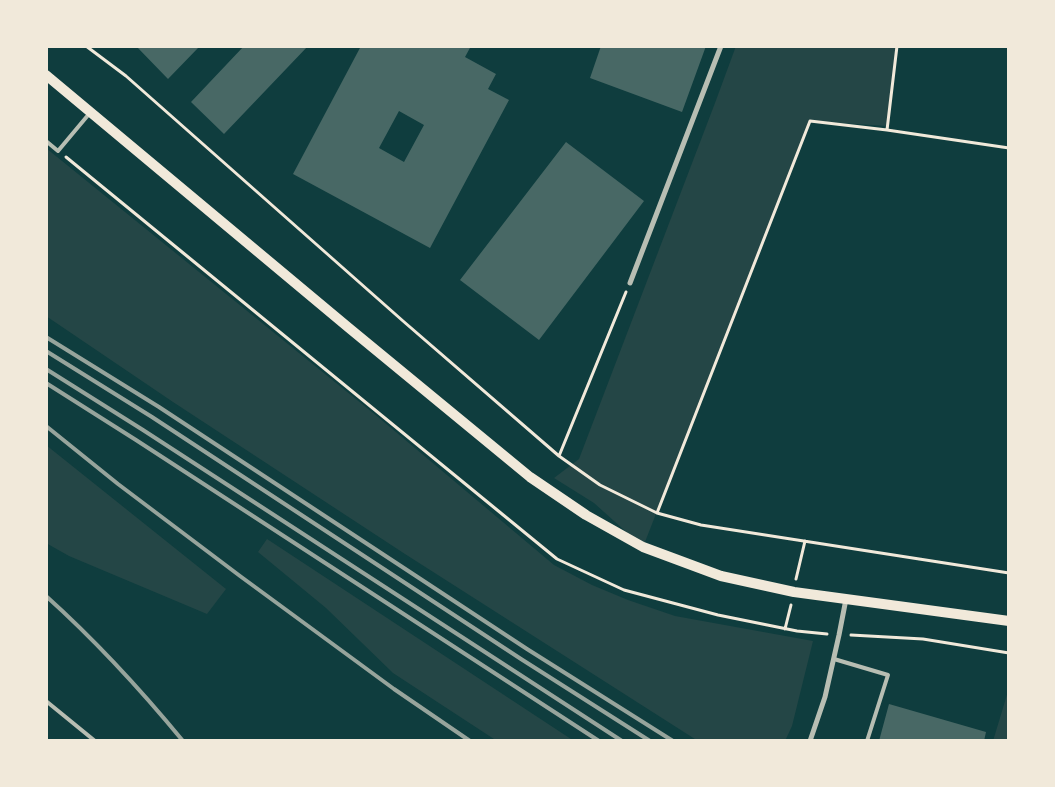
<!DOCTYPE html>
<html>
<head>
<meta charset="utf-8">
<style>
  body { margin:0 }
  #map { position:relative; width:1055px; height:787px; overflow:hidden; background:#0f3d3e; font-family:Rubik,sans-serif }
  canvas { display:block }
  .frame { position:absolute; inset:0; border:48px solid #f1e9da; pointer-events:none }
</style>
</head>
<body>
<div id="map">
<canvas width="1055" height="787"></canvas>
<div class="frame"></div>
</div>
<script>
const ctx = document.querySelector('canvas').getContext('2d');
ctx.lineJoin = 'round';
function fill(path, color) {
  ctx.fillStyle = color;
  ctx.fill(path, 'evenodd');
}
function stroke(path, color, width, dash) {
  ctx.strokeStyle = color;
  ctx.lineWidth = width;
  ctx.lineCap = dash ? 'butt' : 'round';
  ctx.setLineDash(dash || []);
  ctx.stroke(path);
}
const green = new Path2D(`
  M 736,46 L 897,46 L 887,126 L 810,121 L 643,547 L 594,503 L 554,478 L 579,459 L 715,103 Z
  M 46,148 L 378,417 L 554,565 L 592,585 L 628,600 L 675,616 L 813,641 L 792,726 L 785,741 L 698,741 L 405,554 L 173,402 L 46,316 Z
  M 46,445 L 226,589 L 207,614 L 69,556 L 46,543 Z
  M 267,539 L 574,741 L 497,741 L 393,673 L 326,608 L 258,552 Z
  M 1009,688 L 1009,741 L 993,741 Z`);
const building = new Path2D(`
  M 136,46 L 196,46 L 198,48 L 168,79 Z
  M 244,46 L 308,46 L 224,134 L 191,102 Z
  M 361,46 L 471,46 L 465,57 L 496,74 L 488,89 L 509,100 L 430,248 L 293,174 ZM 399,111 L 424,125 L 404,162 L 379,148 Z
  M 601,46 L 706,46 L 682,112 L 590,78 Z
  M 566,142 L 644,201 L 539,340 L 460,280 Z
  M 889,704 L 986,732 L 984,741 L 879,741 Z`);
const path = new Path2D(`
  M 86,46 L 126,76 L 403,321 L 559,456 L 600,485 L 657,513 L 701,525 L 1009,573
  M 887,130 L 1009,148
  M 66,157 L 557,559 L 624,590 L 718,615 L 797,631 L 827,634
  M 559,456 L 626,292
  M 657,513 L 810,121 L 887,130 L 897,46
  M 796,579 L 805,541
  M 785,629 L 791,605
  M 851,635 L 923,639 L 1009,653`);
const service = new Path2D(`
  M 46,141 L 58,151 L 89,114
  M 834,659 L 888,675 L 867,741
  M 46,701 L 95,741`);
const minor = new Path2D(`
  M 630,283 L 721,46
  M 810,741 L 825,697 L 839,635 L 846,599`);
const secondary = new Path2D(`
  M 46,75 L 349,328 L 530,477 L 586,515 L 643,547 L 721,576 L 794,592 L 1009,621`);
const rail = new Path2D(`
  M 46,337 L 159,407 L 527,649 L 673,741
  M 46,351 L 152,417 L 521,659 L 650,741
  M 46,369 L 143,430 L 622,741
  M 46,383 L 136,440 L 599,741
  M 46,426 L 118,484 L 240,576 L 394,689 L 470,741
  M 46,596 C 96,641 141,690 183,741`);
fill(green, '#244646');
fill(building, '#486865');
stroke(path, '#f1e9da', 3);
stroke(service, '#b8beb3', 4);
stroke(minor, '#b8beb3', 5);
stroke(secondary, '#f1e9da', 10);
stroke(rail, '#97a49c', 4);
</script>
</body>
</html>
